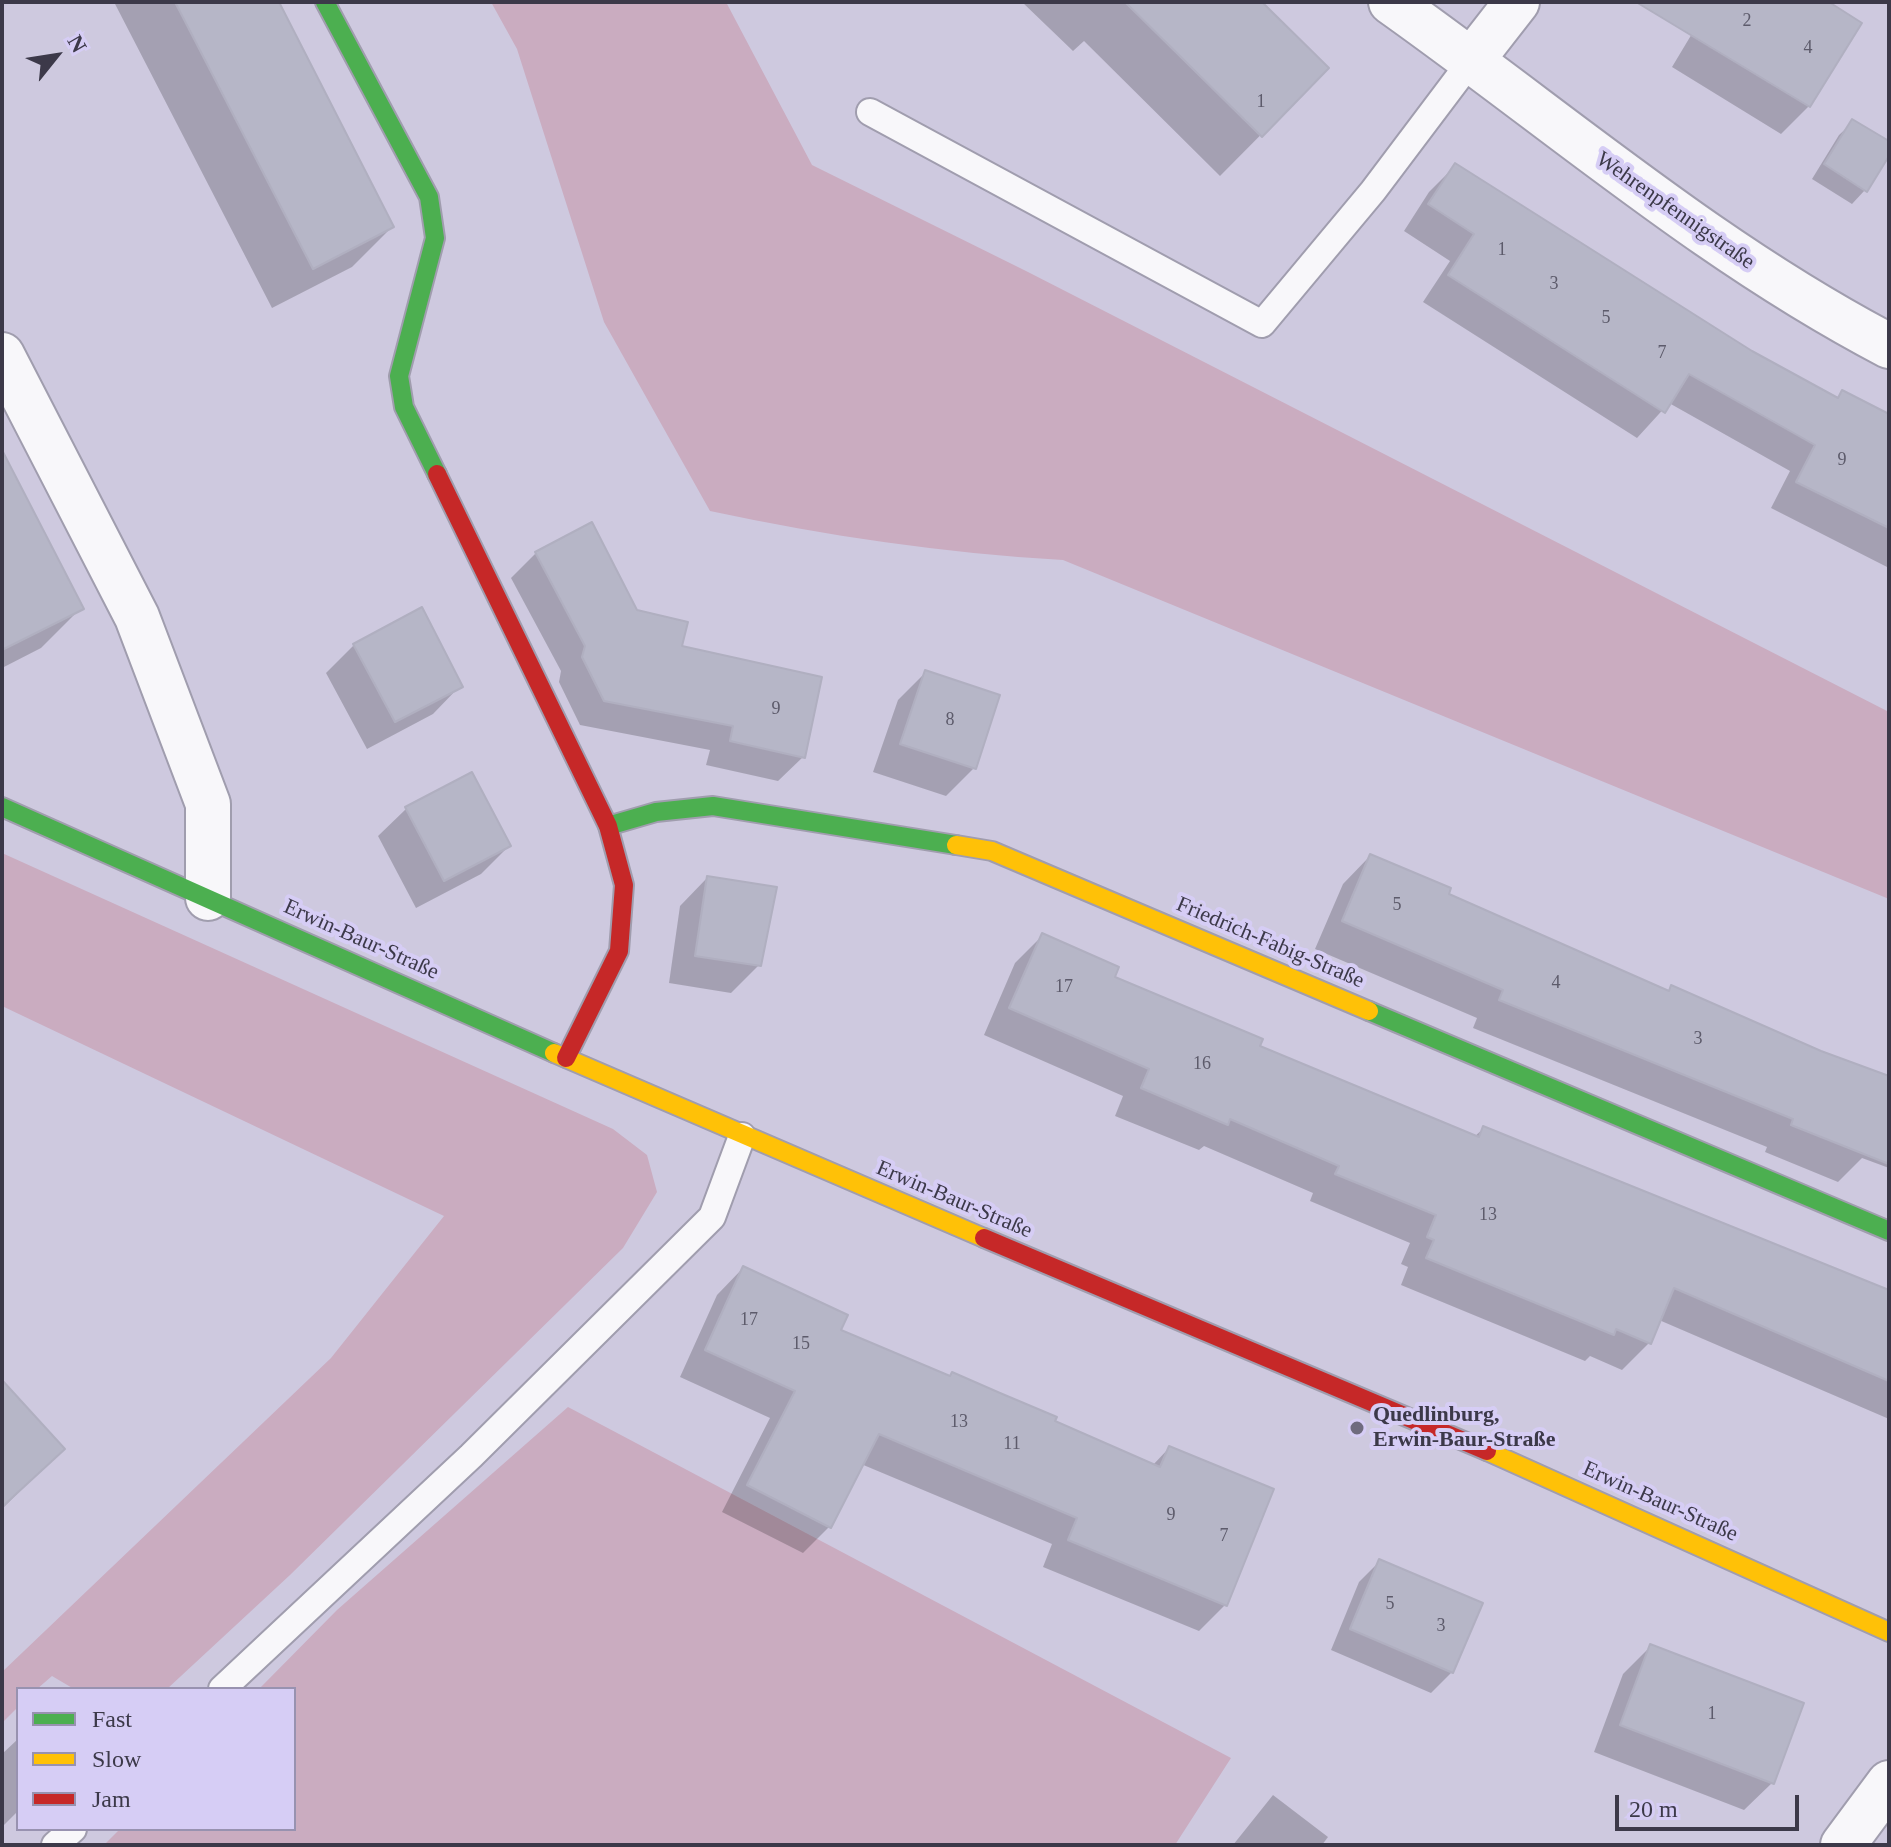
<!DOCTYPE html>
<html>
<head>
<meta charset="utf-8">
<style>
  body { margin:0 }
  #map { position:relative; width:1891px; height:1847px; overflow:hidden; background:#cec9df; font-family:Georgia,serif }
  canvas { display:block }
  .frame { position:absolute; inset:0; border:4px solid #3c3949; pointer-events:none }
  .legend { position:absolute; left:16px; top:1687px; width:280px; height:144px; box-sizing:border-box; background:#d6cdf5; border:2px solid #9892b0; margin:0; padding:10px 14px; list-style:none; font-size:24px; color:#3c3949 }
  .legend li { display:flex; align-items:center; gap:16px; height:40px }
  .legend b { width:40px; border:2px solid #9892b0 }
  .north { position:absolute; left:16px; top:16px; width:80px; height:80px; -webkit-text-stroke:6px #d6cdf5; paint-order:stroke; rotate:60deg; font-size:22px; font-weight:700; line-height:32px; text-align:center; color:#3c3949 }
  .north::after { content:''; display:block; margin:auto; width:28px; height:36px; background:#3c3949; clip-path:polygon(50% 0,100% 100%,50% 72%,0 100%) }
  .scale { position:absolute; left:1615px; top:1795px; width:184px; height:36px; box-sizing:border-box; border:4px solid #3c3949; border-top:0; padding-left:10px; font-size:24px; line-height:28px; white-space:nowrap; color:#3c3949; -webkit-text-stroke:6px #d6cdf5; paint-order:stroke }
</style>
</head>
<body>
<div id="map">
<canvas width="1891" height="1847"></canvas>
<div class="frame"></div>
<ul class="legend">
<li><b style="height:10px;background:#4caf50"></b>Fast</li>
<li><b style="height:10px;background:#ffc107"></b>Slow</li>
<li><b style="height:10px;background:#c62828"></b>Jam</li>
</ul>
<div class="north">N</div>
<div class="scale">20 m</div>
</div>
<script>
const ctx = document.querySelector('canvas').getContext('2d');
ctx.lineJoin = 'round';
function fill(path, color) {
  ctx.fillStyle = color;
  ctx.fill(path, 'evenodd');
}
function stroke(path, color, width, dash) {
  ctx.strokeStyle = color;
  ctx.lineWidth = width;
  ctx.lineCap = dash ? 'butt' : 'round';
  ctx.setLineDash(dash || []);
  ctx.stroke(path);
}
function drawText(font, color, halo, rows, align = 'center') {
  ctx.font = font + ' Georgia,serif';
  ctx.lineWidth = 8;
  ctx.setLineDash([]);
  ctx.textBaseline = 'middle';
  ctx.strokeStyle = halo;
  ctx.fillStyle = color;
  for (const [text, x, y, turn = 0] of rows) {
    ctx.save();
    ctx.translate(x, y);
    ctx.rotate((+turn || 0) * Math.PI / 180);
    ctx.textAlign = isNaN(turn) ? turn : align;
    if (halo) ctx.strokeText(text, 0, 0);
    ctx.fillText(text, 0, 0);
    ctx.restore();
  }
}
const green = new Path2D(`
  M 491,2 L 726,2 L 812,165 L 1026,271 L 1889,712 L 1889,899 L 1063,560 C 943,553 827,536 710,511 L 604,322 L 517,49 Z
  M 2,853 L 613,1129 L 647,1155 L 657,1192 L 623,1248 L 290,1575 L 167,1689 L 74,1689 L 52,1676 L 37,1689 L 18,1689 L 18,1707 L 2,1723 L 2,1672 L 331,1358 L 444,1216 L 2,1006 Z
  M 568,1407 L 1231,1758 L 1175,1845 L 104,1845 L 120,1829 L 294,1829 L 294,1689 L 259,1689 L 337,1610 Z`);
const shadow = new Path2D(`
  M 114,2 L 277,2 L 392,227 L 352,267 L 272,308 Z
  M 1022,2 L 1259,2 L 1327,68 L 1220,176 L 1084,41 L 1073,51 Z
  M 1711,2 L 1824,2 L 1859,23 L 1809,106 L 1781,134 L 1672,67 Z
  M 1853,122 L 1889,144 L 1889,152 L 1865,190 L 1852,204 L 1812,179 L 1839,135 Z
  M 1455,166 L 1751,353 L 1836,399 L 1843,392 L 1889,416 L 1889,568 L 1771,508 L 1790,471 L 1669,403 L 1637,438 L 1423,302 L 1450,261 L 1404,231 L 1429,192 Z
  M 2,454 L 81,608 L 41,648 L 2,668 Z
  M 536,553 L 636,612 L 803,757 L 778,781 L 706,765 L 710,750 L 580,725 L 559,682 L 561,671 L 511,578 Z
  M 354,645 L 460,686 L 433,714 L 367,749 L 326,673 Z
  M 926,672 L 997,697 L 974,768 L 946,796 L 873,772 L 898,700 Z
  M 406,809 L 509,846 L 481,874 L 416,908 L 378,836 Z
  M 1370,856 L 1447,895 L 1667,992 L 1672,987 L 1889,1080 L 1889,1168 L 1862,1158 L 1838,1182 L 1765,1152 L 1767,1147 L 1473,1028 L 1477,1018 L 1315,949 L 1343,884 Z
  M 707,878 L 759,965 L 731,993 L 669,983 L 680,906 Z
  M 1042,936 L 1112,978 L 1258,1047 L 1474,1137 L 1484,1128 L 1889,1294 L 1889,1419 L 1659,1320 L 1649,1343 L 1622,1370 L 1590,1356 L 1585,1361 L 1401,1285 L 1408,1267 L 1401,1264 L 1410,1243 L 1310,1201 L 1313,1193 L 1204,1146 L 1199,1150 L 1115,1116 L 1123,1096 L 984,1035 L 1015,963 Z
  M 743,1268 L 838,1331 L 1152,1466 L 1169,1448 L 1225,1605 L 1199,1631 L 1043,1567 L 1052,1544 L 861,1464 L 830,1526 L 803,1553 L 722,1512 L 770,1418 L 680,1377 L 717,1295 Z
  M 2,1383 L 62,1449 L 2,1509 Z
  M 1380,1561 L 1452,1672 L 1431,1693 L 1331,1650 L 1359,1582 Z
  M 1651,1646 L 1772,1783 L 1744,1810 L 1594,1752 L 1623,1674 Z
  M 18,1739 L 18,1811 L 2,1827 L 2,1754 Z
  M 1273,1795 L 1328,1837 L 1322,1845 L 1233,1845 Z`);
const building = new Path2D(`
  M 175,2 L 279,2 L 394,227 L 313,269 Z
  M 1125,2 L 1262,2 L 1329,68 L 1262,137 Z
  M 1636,2 L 1829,2 L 1862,23 L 1810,107 Z
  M 1852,119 L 1889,141 L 1889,156 L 1867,192 L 1824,164 Z
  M 1455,163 L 1752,351 L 1838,398 L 1842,390 L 1889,414 L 1889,528 L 1796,482 L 1815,445 L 1689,374 L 1665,413 L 1448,275 L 1474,234 L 1428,204 Z
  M 2,450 L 84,609 L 2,650 Z
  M 592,522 L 637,610 L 688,622 L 682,646 L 822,677 L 805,758 L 730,741 L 733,726 L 604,701 L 582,657 L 585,646 L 535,552 Z
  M 422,607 L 463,687 L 395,722 L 353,644 Z
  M 925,670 L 1000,695 L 976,769 L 900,744 Z
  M 472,772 L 511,846 L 444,881 L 405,807 Z
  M 1370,854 L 1451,888 L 1449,894 L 1669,991 L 1671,985 L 1821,1051 L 1889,1076 L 1889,1164 L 1791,1125 L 1793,1119 L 1499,1000 L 1503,990 L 1342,921 Z
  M 707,876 L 777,887 L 761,966 L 695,956 Z
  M 1042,933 L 1119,967 L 1115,977 L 1263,1039 L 1260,1046 L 1479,1137 L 1483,1126 L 1889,1290 L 1889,1381 L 1674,1288 L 1651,1344 L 1616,1329 L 1614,1335 L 1426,1258 L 1434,1240 L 1427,1237 L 1436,1215 L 1335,1174 L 1339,1166 L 1230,1119 L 1228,1125 L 1141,1088 L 1149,1069 L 1009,1008 Z
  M 743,1266 L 848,1315 L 841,1330 L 950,1376 L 952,1372 L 1000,1393 L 1057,1417 L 1055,1421 L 1160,1467 L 1169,1446 L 1274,1489 L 1227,1606 L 1068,1540 L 1077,1518 L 879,1434 L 831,1528 L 747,1485 L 795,1391 L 705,1350 Z
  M 2,1380 L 65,1449 L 2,1507 Z
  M 1379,1559 L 1483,1603 L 1453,1673 L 1350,1629 Z
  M 1650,1644 L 1804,1703 L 1774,1784 L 1620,1725 Z`);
const lane = new Path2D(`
  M 870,112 L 1262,324 L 1373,191 L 1471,61
  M 222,1689 L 471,1456 L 712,1217 L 742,1136
  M 55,1845 L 73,1829`);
const street = new Path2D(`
  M 1391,2 C 1556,119 1709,252 1889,346
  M 1471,61 L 1517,2
  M 2,355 L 137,617 L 208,804 L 208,898
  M 1843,1845 L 1889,1783`);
const fast = new Path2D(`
  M 325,2 L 429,197 L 435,238 L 399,376 L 404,407 L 437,474
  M 2,807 L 554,1053
  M 608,826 L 656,812 L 713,806 L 956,845
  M 1369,1011 L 1889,1231`);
const slow = new Path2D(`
  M 956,845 L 992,851 L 1369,1011
  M 554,1053 L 984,1238
  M 1487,1451 L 1889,1632`);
const jam = new Path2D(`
  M 437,474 L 608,826 L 624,885 L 619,951 L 566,1058
  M 984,1238 L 1487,1451`);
const markers = [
  [1357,1428,8,"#6f6b7e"]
];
const numberNames = [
  ["2",1747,21],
  ["4",1808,48],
  ["1",1261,102],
  ["1",1502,250],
  ["3",1554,284],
  ["5",1606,318],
  ["7",1662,353],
  ["9",1842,460],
  ["9",776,709],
  ["8",950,720],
  ["5",1397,905],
  ["4",1556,983],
  ["17",1064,987],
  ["3",1698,1039],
  ["16",1202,1064],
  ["13",1488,1215],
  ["17",749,1320],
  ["15",801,1344],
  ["13",959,1422],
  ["11",1012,1444],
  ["9",1171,1515],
  ["7",1224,1536],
  ["5",1390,1604],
  ["3",1441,1626],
  ["1",1712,1714]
];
const streetNames = [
  ["Wehrenpfennigstraße",1675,211,35],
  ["Erwin-Baur-Straße",361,940,24],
  ["Friedrich-Fabig-Straße",1270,943,23],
  ["Erwin-Baur-Straße",954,1200,23],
  ["Erwin-Baur-Straße",1660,1502,24]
];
const poiNames = [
  ["Quedlinburg,",1373,1415],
  ["Erwin-Baur-Straße",1373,1440]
];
fill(green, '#caacc0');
fill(shadow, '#0003');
fill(building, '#b6b6c7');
stroke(building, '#b0afc0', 2);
stroke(lane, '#a09dae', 30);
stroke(street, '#a09dae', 48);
stroke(fast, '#a09dae', 22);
stroke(slow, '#a09dae', 22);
stroke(jam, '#a09dae', 22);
stroke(lane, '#f8f7fa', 26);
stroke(street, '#f8f7fa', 44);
stroke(fast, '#4caf50', 18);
stroke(slow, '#ffc107', 18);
stroke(jam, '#c62828', 18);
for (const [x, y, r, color] of markers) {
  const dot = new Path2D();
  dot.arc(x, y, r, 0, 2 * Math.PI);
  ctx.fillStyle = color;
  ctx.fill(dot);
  stroke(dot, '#d6cdf5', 3);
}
drawText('18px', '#5d5b6b', null, numberNames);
drawText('22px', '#3c3949', '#d6cdf5', streetNames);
drawText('bold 22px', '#3c3949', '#d6cdf5', poiNames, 'left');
</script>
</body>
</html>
